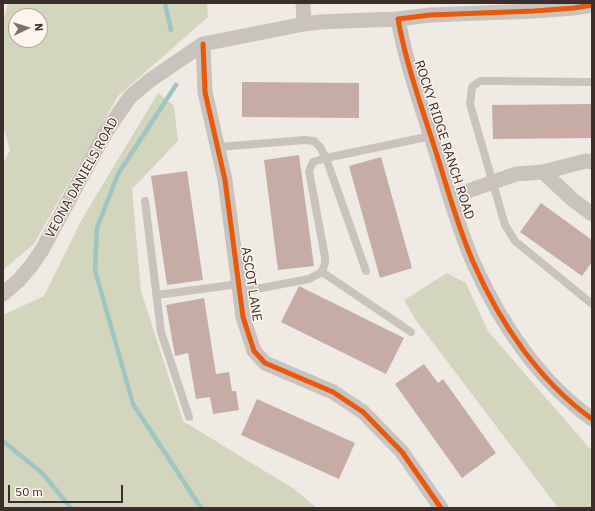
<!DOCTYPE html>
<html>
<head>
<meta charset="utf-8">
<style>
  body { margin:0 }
  #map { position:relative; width:595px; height:511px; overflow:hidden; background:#f0eae5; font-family:"IBM Plex Sans",sans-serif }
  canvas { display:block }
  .frame { position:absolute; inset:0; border:4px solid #3c2e2a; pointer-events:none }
  .north { position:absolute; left:8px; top:8px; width:40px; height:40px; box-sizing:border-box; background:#fcf4ed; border:1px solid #afa59f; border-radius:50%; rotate:86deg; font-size:11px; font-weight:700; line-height:16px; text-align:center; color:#3c2e2a }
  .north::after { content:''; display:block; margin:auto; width:14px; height:18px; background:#7b706b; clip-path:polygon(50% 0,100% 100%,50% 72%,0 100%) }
  .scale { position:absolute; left:8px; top:485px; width:115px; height:18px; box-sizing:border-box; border:2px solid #3c2e2a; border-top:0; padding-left:5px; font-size:12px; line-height:14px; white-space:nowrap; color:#3c2e2a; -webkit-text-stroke:3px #fcf4ed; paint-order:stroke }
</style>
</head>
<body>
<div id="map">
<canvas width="595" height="511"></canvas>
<div class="frame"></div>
<div class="north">N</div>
<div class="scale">50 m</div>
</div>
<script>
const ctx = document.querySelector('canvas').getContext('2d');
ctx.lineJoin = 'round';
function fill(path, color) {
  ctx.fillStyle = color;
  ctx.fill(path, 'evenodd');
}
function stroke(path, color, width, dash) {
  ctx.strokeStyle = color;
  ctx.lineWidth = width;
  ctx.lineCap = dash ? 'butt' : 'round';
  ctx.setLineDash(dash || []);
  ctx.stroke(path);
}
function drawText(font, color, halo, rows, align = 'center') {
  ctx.font = font + ' "IBM Plex Sans",sans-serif';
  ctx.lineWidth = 3;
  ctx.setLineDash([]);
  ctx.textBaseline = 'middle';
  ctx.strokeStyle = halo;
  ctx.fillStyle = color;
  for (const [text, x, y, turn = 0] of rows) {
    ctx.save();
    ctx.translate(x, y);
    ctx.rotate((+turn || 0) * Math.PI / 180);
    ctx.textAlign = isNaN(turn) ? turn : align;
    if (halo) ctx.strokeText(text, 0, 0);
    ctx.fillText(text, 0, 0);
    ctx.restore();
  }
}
const green = new Path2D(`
  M 8,3 L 207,3 L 208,17 L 118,96 L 34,244 L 3,270 L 3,164 L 10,150 L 3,126 L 3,21 ZM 16,16 L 40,16 L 40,40 L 16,40 Z
  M 158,93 L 174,106 L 178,141 L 132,189 L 141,291 L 183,421 L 294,489 L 317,508 L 3,508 L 3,315 L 44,296 L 82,219 Z
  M 447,273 L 466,283 L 488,331 L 592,451 L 592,508 L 558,508 L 415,319 L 404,300 Z`);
const stream = new Path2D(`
  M 165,3 L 171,30
  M 176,85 L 118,174 L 97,228 L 95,270 L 133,404 L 201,508
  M 3,441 L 43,474 L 71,508`);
const building = new Path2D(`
  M 242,82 L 359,83 L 359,118 L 242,117 Z
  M 592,104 L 592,138 L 493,139 L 492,105 Z
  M 299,155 L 314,266 L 278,270 L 264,160 Z
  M 381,157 L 412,268 L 380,278 L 349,166 Z
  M 187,171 L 203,280 L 167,285 L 151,176 Z
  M 541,203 L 592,240 L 592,262 L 582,276 L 520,232 Z
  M 299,286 L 404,338 L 386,374 L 281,322 Z
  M 204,298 L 216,374 L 229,372 L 232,391 L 236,391 L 239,410 L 213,414 L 210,397 L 196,399 L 188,353 L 175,356 L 166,305 Z
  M 424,364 L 438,383 L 443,379 L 496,453 L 462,478 L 395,384 Z
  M 257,399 L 355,443 L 339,479 L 241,435 Z`);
const service = new Path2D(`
  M 592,82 L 491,81 L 480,81 L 472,87 L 470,104 L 505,225 L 515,241 L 592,304
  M 218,147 L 305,140 L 314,141 L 320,147 L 326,158 L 366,271
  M 145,201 L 161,332 L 189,417
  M 322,272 L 411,332
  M 240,292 L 309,279 L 322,272 L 325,263 L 325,257 L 309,171 L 313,162 L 326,158 L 431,136
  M 157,295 L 239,284`);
const minor = new Path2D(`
  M 303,3 L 304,24
  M 592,5 L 574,8 L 534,11 L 430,15 L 398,19 C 406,64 422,108 436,152 C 448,190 458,228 474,264 C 500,323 539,381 592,419
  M 203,44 L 205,92 L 225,180 L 243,317 L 254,351 L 265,363 L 333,392 L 363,412 L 402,452 L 441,508
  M 543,172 L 573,200 L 592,214
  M 451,197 L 516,174 L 543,172 L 586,161 L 592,162
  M 3,294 L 19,280 L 31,266 L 42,250 L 105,133 L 130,97 L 149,81 L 203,44 L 304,24 L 319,22 L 398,19`);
const cycleway = new Path2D(`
  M 592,5 L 574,8 L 534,11 L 430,15 L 398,19 C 406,64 422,108 436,152 C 448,190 458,228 474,264 C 500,323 539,381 592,419
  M 203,44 L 205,92 L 225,180 L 243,317 L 254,351 L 265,363 L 333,392 L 363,412 L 402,452 L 441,508`);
const streetNames = [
  ["ROCKY RIDGE RANCH ROAD",444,140,72],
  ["VEONA DANIELS ROAD",82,178,-61],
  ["ASCOT LANE",251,284,81]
];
fill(green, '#d3d6bd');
stroke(stream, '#9ec5c2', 4.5);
fill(building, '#c6aca5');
stroke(service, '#cac2bd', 8);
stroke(minor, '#cac2bd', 15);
stroke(cycleway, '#e8590c', 5);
drawText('13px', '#3c2e2a', '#fcf4ed', streetNames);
</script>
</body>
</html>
